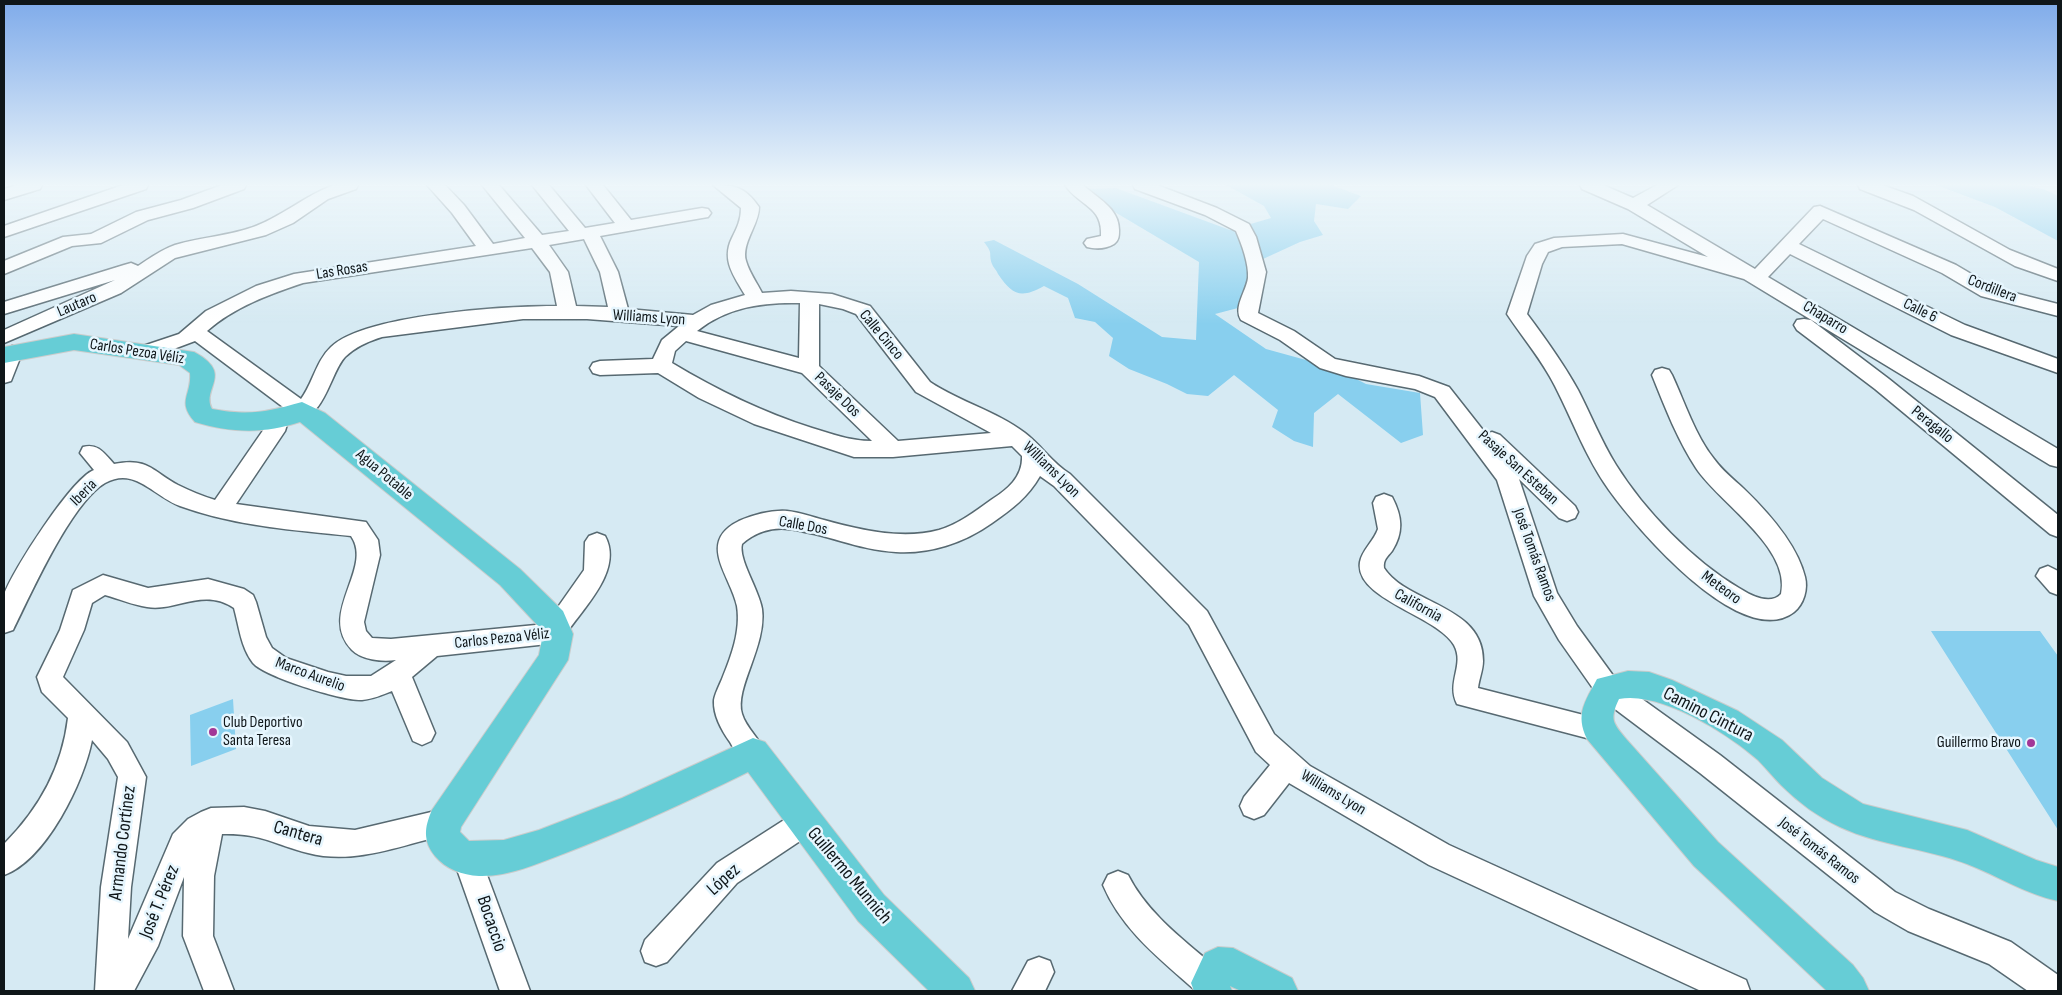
<!DOCTYPE html>
<html>
<head>
<meta charset="utf-8">
<style>
  body { margin:0 }
  #map { position:relative; width:2062px; height:995px; overflow:hidden; background:#d6eaf3; font-family:"Sofia Sans Condensed",sans-serif }
  canvas { display:block }
  .frame { position:absolute; inset:0; border:5px solid #0f1619; pointer-events:none }
</style>
</head>
<body>
<div id="map">
<canvas width="2062" height="995"></canvas>
<div class="frame"></div>
</div>
<script>
const ctx = document.querySelector('canvas').getContext('2d');
ctx.lineJoin = 'round';
function fill(path, color) {
  ctx.fillStyle = color;
  ctx.fill(path, 'evenodd');
}
function stroke(path, color, width, dash) {
  ctx.strokeStyle = color;
  ctx.lineWidth = width;
  ctx.lineCap = dash ? 'butt' : 'round';
  ctx.setLineDash(dash || []);
  ctx.stroke(path);
}
function drawText(font, color, halo, rows, align = 'center') {
  ctx.font = font + ' "Sofia Sans Condensed",sans-serif';
  ctx.lineWidth = 5;
  ctx.setLineDash([]);
  ctx.textBaseline = 'middle';
  ctx.strokeStyle = halo;
  ctx.fillStyle = color;
  for (const [text, x, y, turn = 0] of rows) {
    ctx.save();
    ctx.translate(x, y);
    ctx.rotate((+turn || 0) * Math.PI / 180);
    ctx.textAlign = isNaN(turn) ? turn : align;
    if (halo) ctx.strokeText(text, 0, 0);
    ctx.fillText(text, 0, 0);
    ctx.restore();
  }
}
const green = new Path2D(`
  M 1226,185 L 1331,185 L 1361,196 L 1348,209 L 1316,204 L 1314,221 L 1323,235 L 1300,242 L 1263,259 L 1261,302 L 1215,314 L 1266,349 L 1335,368 L 1366,384 L 1420,393 L 1423,435 L 1401,443 L 1338,394 L 1314,413 L 1313,447 L 1294,441 L 1272,427 L 1278,410 L 1234,375 L 1208,396 L 1187,394 L 1167,384 L 1129,369 L 1109,356 L 1113,338 L 1095,322 L 1075,318 L 1068,298 L 1044,286 C 1021,299 1012,295 998,274 C 997,271 993,267 992,264 C 988,252 994,255 984,242 L 994,240 L 1078,284 L 1162,337 L 1196,340 L 1199,262 L 1076,189 L 1116,188 L 1230,230 L 1271,218 L 1264,206 Z
  M 1936,185 C 1972,185 2027,177 2058,196 L 2058,241 L 1995,207 Z
  M 1931,631 L 2040,631 L 2058,656 L 2058,830 Z
  M 233,699 L 236,749 L 191,766 L 190,715 Z`);
const minor = new Path2D(`
  M 17,185 L 42,185 L 40,189 L 4,200 L 4,189 Z
  M 123,185 L 148,185 L 146,189 L 4,237 L 4,226 Z
  M 222,185 L 246,185 L 244,189 L 193,208 L 148,220 L 101,243 L 72,246 L 4,274 L 4,261 L 63,237 L 91,234 L 136,212 L 181,200 Z
  M 334,185 L 358,185 L 356,189 L 328,199 L 293,223 L 266,235 L 175,258 L 121,293 L 4,343 L 4,330 L 115,280 L 4,314 L 4,302 L 124,265 L 131,263 L 138,266 C 150,258 161,250 175,245 C 201,237 231,236 256,226 C 284,215 306,195 334,185 Z
  M 427,185 L 445,185 L 464,205 L 493,244 L 525,238 L 482,185 L 499,185 L 542,235 L 569,231 L 532,185 L 549,185 L 585,228 L 615,223 L 586,185 L 603,185 L 631,220 L 702,208 L 708,209 L 711,213 L 708,217 L 702,218 L 600,236 L 618,272 L 628,309 L 693,315 L 711,305 L 745,295 C 734,276 721,260 732,238 C 737,228 741,220 741,208 L 713,185 C 735,185 745,187 759,207 C 759,225 741,243 746,261 C 749,272 757,283 762,293 L 791,291 L 832,294 L 870,306 L 930,382 C 960,402 996,411 1025,433 C 1042,446 1052,463 1070,474 L 1207,611 L 1274,734 L 1310,766 L 1449,845 L 1746,980 L 1750,991 L 1701,991 L 1429,865 L 1289,783 L 1264,815 L 1254,819 L 1244,815 L 1240,806 L 1244,797 L 1270,765 L 1256,752 L 1189,625 L 1054,486 L 1040,476 C 1028,497 1012,509 992,523 C 964,543 930,554 896,552 C 858,550 824,533 788,529 C 771,527 754,533 742,544 C 738,559 759,590 762,609 C 767,646 734,688 742,714 C 746,728 760,739 766,753 L 763,762 L 753,765 C 741,761 736,753 730,742 C 722,731 713,715 714,700 C 715,694 719,686 722,679 C 731,657 741,631 737,606 C 731,576 696,542 739,521 C 753,515 772,510 787,511 C 799,512 812,517 824,520 C 860,530 902,540 939,530 C 959,524 974,512 991,500 C 1007,490 1023,477 1022,456 L 1012,446 L 893,457 L 854,457 L 754,424 L 699,398 L 658,373 L 600,375 L 593,373 L 590,368 L 593,363 L 600,361 L 653,359 L 662,340 L 679,326 L 587,319 L 523,319 L 382,337 C 369,341 355,347 345,357 C 330,373 323,424 295,416 L 195,341 L 147,359 L 140,357 L 137,352 L 140,347 L 179,334 L 206,311 L 256,286 L 294,274 L 476,246 L 452,213 ZM 584,239 L 600,272 L 608,307 L 576,306 L 568,272 L 549,245 ZM 532,248 L 550,272 L 557,306 C 508,306 365,314 331,347 C 316,361 313,383 301,399 L 207,331 C 234,307 270,294 303,283 ZM 800,303 L 799,358 L 697,331 C 727,307 763,302 800,303 ZM 819,304 L 843,309 L 856,314 L 916,392 L 991,433 L 898,441 L 819,366 ZM 686,341 L 802,373 L 872,441 C 850,441 832,434 812,428 C 762,412 717,390 672,363 L 675,351 Z
  M 1065,185 L 1083,185 C 1097,198 1119,208 1119,230 C 1119,236 1119,240 1114,244 C 1106,249 1095,249 1087,247 L 1084,243 L 1087,239 L 1101,236 C 1103,206 1079,206 1065,185 Z
  M 1133,185 L 1157,185 L 1217,208 L 1249,224 L 1256,237 L 1266,272 L 1258,313 L 1294,331 L 1335,359 L 1419,376 L 1449,387 L 1486,434 L 1492,432 L 1500,435 L 1575,506 L 1578,512 L 1575,518 L 1567,521 L 1559,518 L 1519,479 L 1557,593 L 1577,626 L 1617,681 L 1720,755 L 1895,892 L 1929,909 L 2011,942 L 2058,975 L 2058,991 L 2028,991 L 1989,964 L 1908,931 L 1875,912 L 1700,773 L 1599,697 L 1559,640 L 1534,596 L 1497,480 L 1435,397 L 1415,389 L 1346,376 L 1320,368 L 1280,340 L 1241,320 C 1233,307 1246,292 1248,278 C 1249,264 1242,245 1236,231 L 1205,215 L 1135,189 Z
  M 1580,185 L 1603,185 L 1633,198 L 1657,185 L 1678,185 L 1647,205 L 1755,269 L 1814,207 L 1820,206 L 1956,265 L 1995,288 L 2058,304 L 2058,316 L 1981,296 L 1942,273 L 1823,219 L 1799,244 L 1965,325 L 2058,359 L 2058,373 L 1951,335 L 1790,254 L 1768,277 L 2058,449 L 2058,467 L 2050,465 L 1744,279 L 1622,244 L 1562,247 L 1548,252 L 1542,264 L 1527,314 C 1545,338 1563,363 1578,390 C 1591,415 1601,441 1616,465 C 1644,510 1693,561 1739,588 C 1750,595 1770,606 1781,594 C 1792,548 1718,502 1696,468 C 1677,439 1665,407 1652,375 L 1655,370 L 1662,368 L 1669,370 L 1672,375 C 1685,403 1695,435 1714,459 C 1722,470 1733,479 1743,488 C 1768,512 1797,544 1805,577 C 1808,589 1804,604 1794,612 C 1742,652 1636,528 1609,490 C 1586,458 1573,421 1555,386 C 1542,360 1523,338 1507,314 L 1527,256 L 1535,244 L 1554,238 L 1623,234 L 1708,257 L 1628,209 L 1582,189 Z
  M 1858,185 L 1882,185 L 1913,196 L 2010,250 L 2058,269 L 2058,281 L 2015,266 L 1914,210 L 1860,189 Z
  M 1804,319 L 1811,320 L 1889,379 L 2058,515 L 2058,537 L 2050,534 L 1875,389 L 1797,330 L 1794,325 L 1797,320 Z
  M 12,346 L 19,348 L 22,353 L 11,381 L 4,383 L 4,350 Z
  M 277,413 L 284,416 L 288,421 L 285,431 L 236,504 L 366,522 L 378,540 L 380,555 L 364,622 L 366,631 L 372,638 L 391,639 L 546,624 L 584,570 L 585,542 L 589,536 L 597,533 L 605,536 C 623,569 586,605 568,631 L 566,640 L 557,643 L 437,656 L 412,677 L 435,733 L 431,741 L 422,745 L 413,741 L 392,691 C 382,695 373,699 362,700 C 343,701 265,677 253,663 C 241,648 239,626 234,608 C 203,587 176,612 147,607 C 133,605 119,599 105,595 L 92,603 L 84,630 L 63,677 L 127,742 L 146,777 L 131,887 L 128,939 L 173,834 L 188,819 L 201,812 L 211,808 L 244,807 L 265,811 L 309,826 L 355,830 L 444,809 L 454,813 L 458,822 L 454,831 L 444,835 C 400,846 353,865 308,853 C 273,844 261,833 222,834 L 214,876 L 213,936 L 234,991 L 204,991 L 183,936 L 184,877 L 158,946 L 134,991 L 95,991 L 101,887 L 118,777 L 108,759 L 92,740 C 84,782 46,860 4,875 L 4,844 C 39,809 62,768 68,718 L 42,692 L 37,677 L 60,630 L 73,590 L 103,575 L 148,588 L 208,579 L 244,589 L 253,595 L 256,602 L 266,637 L 272,648 L 286,658 L 328,672 L 346,676 L 371,676 L 396,660 C 382,662 362,660 352,650 C 317,613 374,569 351,536 C 293,530 235,526 180,506 C 153,496 135,466 105,483 C 71,503 31,594 13,630 L 4,633 C 3,623 1,605 4,595 C 12,571 72,478 94,470 L 80,453 L 83,447 C 98,443 104,453 114,464 C 148,457 152,471 178,485 C 190,491 202,496 215,500 L 264,429 L 270,416 Z
  M 1384,494 L 1392,497 C 1402,516 1404,532 1392,551 C 1387,557 1383,560 1384,568 C 1407,604 1484,605 1483,661 C 1483,670 1479,679 1478,688 L 1607,721 L 1611,729 L 1607,737 L 1598,741 L 1457,704 C 1446,682 1465,665 1454,645 C 1438,616 1354,599 1360,562 C 1362,550 1374,541 1378,529 L 1373,503 L 1376,497 Z
  M 2048,566 L 2058,571 L 2058,595 L 2050,592 L 2036,576 L 2040,569 Z
  M 805,809 L 815,813 L 819,822 L 815,831 L 737,883 L 667,962 L 656,966 L 645,962 L 641,951 L 645,940 L 717,863 L 795,813 Z
  M 467,844 L 477,848 L 530,991 L 500,991 L 453,858 L 457,848 Z
  M 1118,871 L 1128,875 C 1148,915 1188,943 1221,972 L 1225,983 L 1222,991 L 1196,991 C 1160,959 1122,930 1103,885 L 1108,875 Z
  M 1039,957 L 1050,961 L 1054,972 L 1045,991 L 1012,991 L 1028,961 Z`);
const major = new Path2D(`
  M 74,334 L 194,352 C 235,374 201,388 212,409 C 250,416 266,412 302,402 L 325,413 L 520,569 L 563,611 L 573,634 L 568,660 L 461,827 L 460,832 L 469,841 L 504,840 L 539,830 L 622,798 L 753,738 L 765,742 L 884,895 L 969,978 L 975,991 L 929,991 L 858,921 L 748,772 C 687,802 626,830 563,854 C 536,864 508,877 479,876 C 462,875 446,869 435,856 C 423,841 424,828 432,810 L 539,655 L 542,639 L 541,629 L 500,585 L 300,422 C 265,434 231,433 195,422 C 176,401 192,395 190,373 L 179,365 L 74,350 L 4,363 L 4,347 Z
  M 1628,671 L 1649,672 L 1672,680 L 1738,711 L 1782,740 L 1822,778 L 1863,804 L 1967,830 L 2036,860 L 2058,867 L 2058,901 C 2026,894 1998,876 1967,864 C 1925,848 1881,846 1840,827 C 1818,817 1798,802 1781,785 C 1773,777 1766,768 1758,760 C 1727,733 1661,691 1619,699 C 1609,720 1613,723 1627,740 L 1718,842 L 1853,965 L 1863,978 L 1869,991 L 1827,991 L 1694,866 L 1587,739 C 1575,714 1585,702 1597,679 Z
  M 1218,947 L 1233,948 L 1292,978 L 1298,991 L 1241,991 L 1230,986 L 1232,991 L 1194,991 L 1191,983 L 1205,953 Z`);
const markers = [
  [213,732,5,"#a23797"],
  [2031,743,5,"#a23797"]
];
const streetNames = [
  ["Las Rosas",342,271,-9],
  ["Cordillera",1992,289,21],
  ["Lautaro",77,305,-23],
  ["Calle 6",1920,311,26],
  ["Williams Lyon",649,318,4],
  ["Chaparro",1825,318,31],
  ["Calle Cinco",881,335,50],
  ["Carlos Pezoa Véliz",137,352,9],
  ["Pasaje Dos",837,395,44],
  ["Peragallo",1932,425,39],
  ["Pasaje San Esteban",1518,468,42],
  ["Williams Lyon",1051,470,44],
  ["Agua Potable",384,475,40],
  ["Iberia",84,493,-45],
  ["Calle Dos",803,526,10],
  ["José Tomás Ramos",1534,555,70],
  ["Meteoro",1721,588,36],
  ["California",1418,606,29],
  ["Carlos Pezoa Véliz",502,639,-6],
  ["Marco Aurelio",310,675,20],
  ["Williams Lyon",1333,793,31],
  ["José Tomás Ramos",1819,851,38]
];
const poiNames = [
  ["Club Deportivo",223,723],
  ["Santa Teresa",223,741],
  ["Guillermo Bravo",2021,743,"right"]
];
const nearStreetnames = [
  ["Camino Cintura",1708,715,27],
  ["Cantera",298,834,16],
  ["Armando Cortínez",123,843,-83],
  ["Guillermo Munnich",849,876,50],
  ["López",724,880,-42],
  ["José T. Pérez",160,902,-68],
  ["Bocaccio",491,924,71]
];
fill(green, '#88cfee');
stroke(minor, '#576971', 3);
stroke(major, '#cacccc', 2);
fill(minor, '#fff');
fill(major, '#66cdd6');
const sky = ctx.createLinearGradient(0, 0, 0, 324);
sky.addColorStop(0, '#7fabea');
sky.addColorStop(0.57, '#edf6fa');
sky.addColorStop(1, '#edf6fa00');
ctx.fillStyle = sky;
ctx.fillRect(0, 0, 2062, 324);
for (const [x, y, r, color] of markers) {
  const dot = new Path2D();
  dot.arc(x, y, r, 0, 2 * Math.PI);
  ctx.fillStyle = color;
  ctx.fill(dot);
  stroke(dot, '#e6f6fe', 2);
}
drawText('16px', '#0f1619', '#e6f6fe', streetNames);
drawText('16px', '#0f1619', '#e6f6fe', poiNames, 'left');
drawText('19px', '#0f1619', '#e6f6fe', nearStreetnames);
</script>
</body>
</html>
